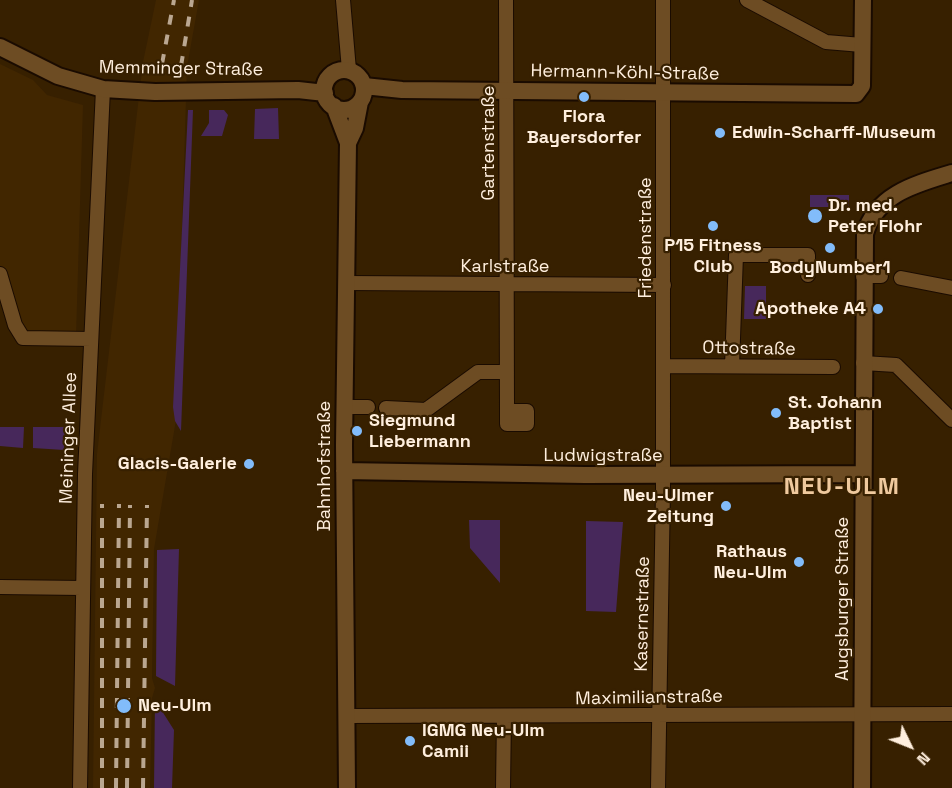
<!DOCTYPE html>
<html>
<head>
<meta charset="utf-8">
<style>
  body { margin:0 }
  #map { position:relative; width:952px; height:788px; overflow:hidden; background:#372000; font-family:"Space Grotesk",sans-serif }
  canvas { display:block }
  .north { position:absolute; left:880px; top:716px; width:60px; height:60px; -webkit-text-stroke:4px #372000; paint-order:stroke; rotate:133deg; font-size:16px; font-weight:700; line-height:24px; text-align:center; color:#ffefde }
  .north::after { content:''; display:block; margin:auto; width:21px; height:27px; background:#ffefde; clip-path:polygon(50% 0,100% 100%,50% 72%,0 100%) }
</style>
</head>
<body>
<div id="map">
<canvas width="952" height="788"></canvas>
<div class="north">N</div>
</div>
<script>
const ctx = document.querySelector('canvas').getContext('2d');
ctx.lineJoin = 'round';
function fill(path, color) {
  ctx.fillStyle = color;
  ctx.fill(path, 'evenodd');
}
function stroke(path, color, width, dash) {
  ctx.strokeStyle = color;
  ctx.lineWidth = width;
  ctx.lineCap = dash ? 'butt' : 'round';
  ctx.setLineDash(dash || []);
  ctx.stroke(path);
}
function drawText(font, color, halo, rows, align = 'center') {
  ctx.font = font + ' "Space Grotesk",sans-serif';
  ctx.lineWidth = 4.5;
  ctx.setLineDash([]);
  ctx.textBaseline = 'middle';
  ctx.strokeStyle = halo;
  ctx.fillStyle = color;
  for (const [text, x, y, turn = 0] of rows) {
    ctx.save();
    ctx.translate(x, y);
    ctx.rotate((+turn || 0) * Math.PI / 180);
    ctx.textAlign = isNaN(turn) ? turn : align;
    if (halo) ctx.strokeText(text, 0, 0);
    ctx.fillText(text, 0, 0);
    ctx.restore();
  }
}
const built = new Path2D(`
  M 156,0 L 199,0 L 187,67 L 176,420 L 154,549 L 152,678 L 155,688 L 152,698 L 150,788 L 93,788 L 97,454 L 143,62 Z
  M 0,64 L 33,80 L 47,95 L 83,105 L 76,336 L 28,334 L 17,322 L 0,265 Z`);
const green = new Path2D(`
  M 278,108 L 279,139 L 254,139 L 255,109 Z
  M 188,110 L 193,110 L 181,431 L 175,421 L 173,407 Z
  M 209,110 L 224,110 L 228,115 L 222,136 L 201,136 L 209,123 Z
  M 810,195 L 849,195 L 849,207 L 810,207 Z
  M 745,286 L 766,286 L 766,319 L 744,319 Z
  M 0,427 L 24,427 L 23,448 L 0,446 Z
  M 33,427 L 65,427 L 64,450 L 33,448 Z
  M 469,520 L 500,520 L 500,583 L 470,548 Z
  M 586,521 L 623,522 L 616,612 L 586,611 Z
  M 179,549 L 175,686 L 156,676 L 157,550 Z
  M 155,700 L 174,730 L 172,788 L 154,788 Z`);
const minor = new Path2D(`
  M 343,0 L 349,70
  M 506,0 C 506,137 507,274 507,411 L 507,424 L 527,424 L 527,411 L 507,411
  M 747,0 L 826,42 L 862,45
  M 0,274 L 15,325 L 23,338 L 91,339
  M 863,276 L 881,276
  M 901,278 L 952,288
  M 346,283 L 664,285
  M 863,363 L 896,365 L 952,420
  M 664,366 L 833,367
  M 732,366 L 736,255 L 808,255 L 808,275
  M 344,407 L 368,407
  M 386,408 L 426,410 L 478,372 L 507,372
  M 0,587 L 82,588
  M 346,716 L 952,714
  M 80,788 L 85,474 L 103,89
  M 503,788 L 504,717
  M 658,788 L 663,490 L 663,0`);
const tertiary = new Path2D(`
  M 0,47 L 58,76 L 103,89 L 155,92 L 298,90 L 325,93
  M324 90a20 20 0 1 1 40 0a20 20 0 1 1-40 0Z
  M 364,86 L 402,90 L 856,94 L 862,86 L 863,0
  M 334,106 L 348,143 L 344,445 L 347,788
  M 348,143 L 355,128 L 360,102
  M 344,471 L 585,475 L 863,474
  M 862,788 L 865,234 C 876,194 916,184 952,173`);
const rail = new Path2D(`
  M 162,64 L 174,0
  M 181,66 L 192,0
  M 102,788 L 102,504
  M 116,788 L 119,504
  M 127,788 L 130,505
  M 143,788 L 147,505`);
const markers = [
  [584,97,6,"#82bcfa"],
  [720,133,6,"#82bcfa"],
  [815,216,8,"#82bcfa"],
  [713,226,6,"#82bcfa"],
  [830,248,6,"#82bcfa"],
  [878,309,6,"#82bcfa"],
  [776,413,6,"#82bcfa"],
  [357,431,6,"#82bcfa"],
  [249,464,6,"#82bcfa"],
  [726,506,6,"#82bcfa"],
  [799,562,6,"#82bcfa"],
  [124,706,8,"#82bcfa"],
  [410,741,6,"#82bcfa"]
];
const streetNames = [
  ["Memminger Straße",181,69,1],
  ["Hermann-Köhl-Straße",625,73,1],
  ["Gartenstraße",489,143,-90],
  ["Friedenstraße",646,238,-90],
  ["Karlstraße",505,267],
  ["Ottostraße",749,349,1],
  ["Meininger Allee",69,438,-88],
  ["Ludwigstraße",603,456],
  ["Bahnhofstraße",325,466,-90],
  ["Augsburger Straße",843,599,-90],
  ["Kasernstraße",643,614,-89],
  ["Maximilianstraße",649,698,-1]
];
const poiNames = [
  ["Flora",584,117,"center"],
  ["Bayersdorfer",584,138,"center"],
  ["Edwin-Scharff-Museum",732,133],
  ["Dr. med.",828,206],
  ["Peter Flohr",828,227],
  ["P15 Fitness",713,246,"center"],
  ["Club",713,267,"center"],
  ["BodyNumber1",830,268,"center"],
  ["Apotheke A4",866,309,"right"],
  ["St. Johann",788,403],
  ["Baptist",788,424],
  ["Siegmund",369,421],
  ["Liebermann",369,442],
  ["Glacis-Galerie",237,464,"right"],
  ["Neu-Ulmer",714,496,"right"],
  ["Zeitung",714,517,"right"],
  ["Rathaus",787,552,"right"],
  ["Neu-Ulm",787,573,"right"],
  ["Neu-Ulm",138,706],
  ["IGMG Neu-Ulm",422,731],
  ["Camii",422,752]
];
const districtNames = [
  ["NEU-ULM",842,487]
];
fill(built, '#412600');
fill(green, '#47285b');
stroke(minor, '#1a0b00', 16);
stroke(tertiary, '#1a0b00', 20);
stroke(minor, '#6d4c23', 14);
stroke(tertiary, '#6d4c23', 16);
stroke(rail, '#baa791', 4, [10, 10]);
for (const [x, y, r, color] of markers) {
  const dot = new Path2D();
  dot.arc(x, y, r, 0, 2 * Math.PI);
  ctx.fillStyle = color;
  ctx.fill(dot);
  stroke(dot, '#372000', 2);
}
drawText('18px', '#ffefde', '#372000', streetNames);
drawText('bold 18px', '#ffefde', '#372000', poiNames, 'left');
ctx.letterSpacing = '1.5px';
drawText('bold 24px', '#efc99e', '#372000', districtNames);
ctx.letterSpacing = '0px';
</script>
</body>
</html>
